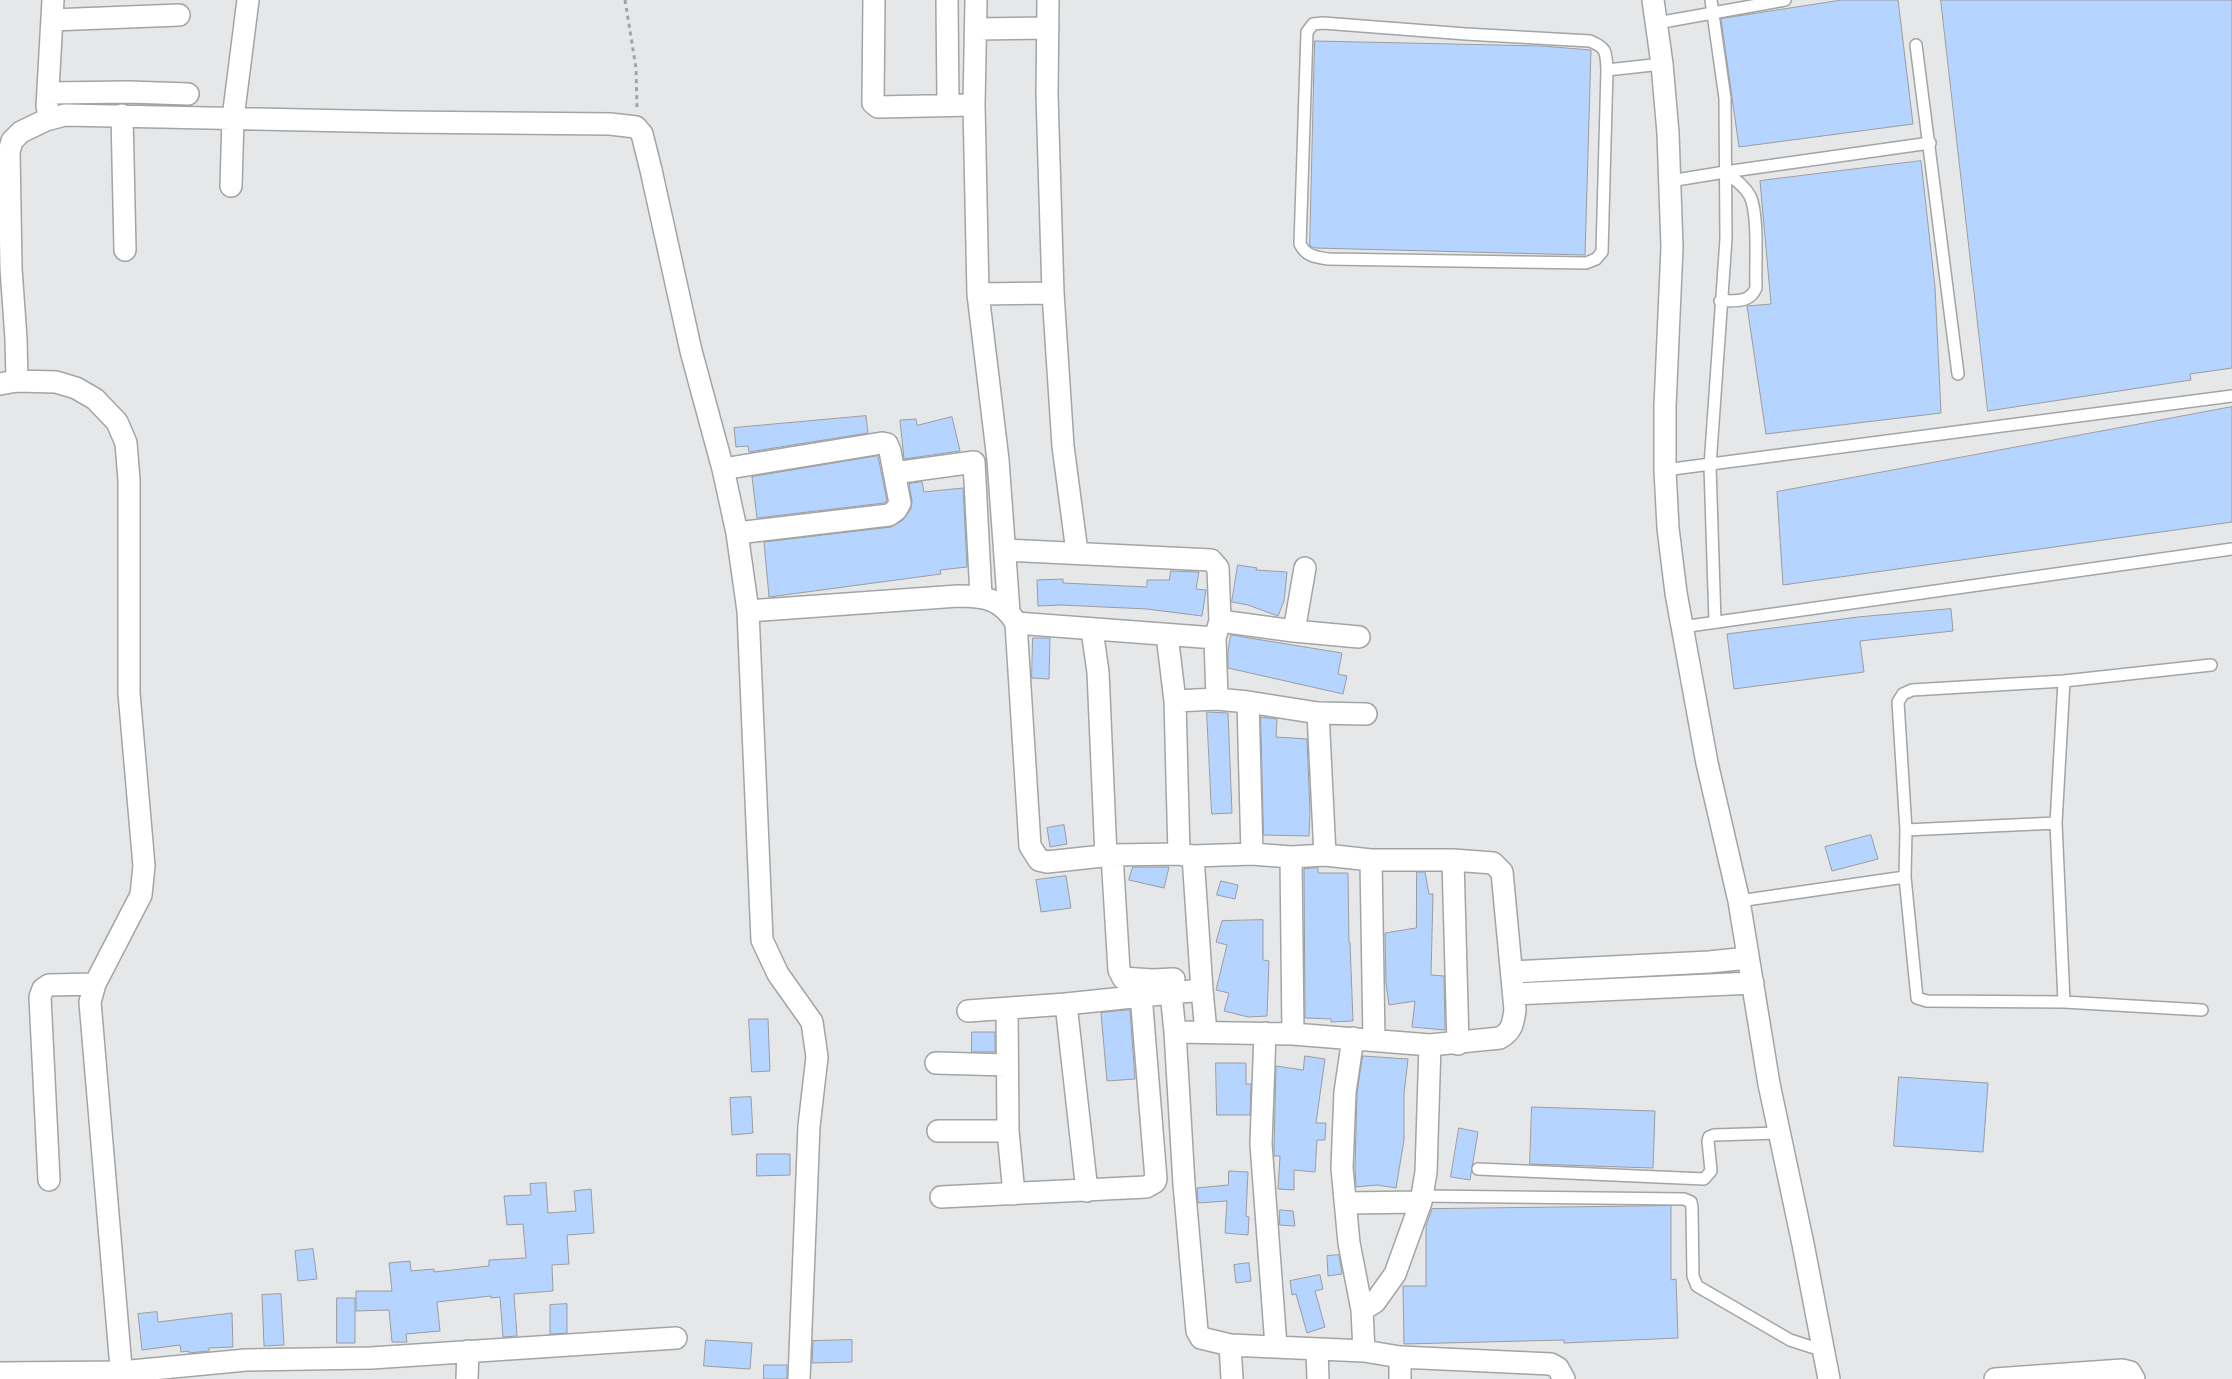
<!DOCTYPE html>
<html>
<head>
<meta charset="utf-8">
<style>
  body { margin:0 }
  canvas { display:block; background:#e6e7e8 }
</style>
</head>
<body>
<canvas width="2232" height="1379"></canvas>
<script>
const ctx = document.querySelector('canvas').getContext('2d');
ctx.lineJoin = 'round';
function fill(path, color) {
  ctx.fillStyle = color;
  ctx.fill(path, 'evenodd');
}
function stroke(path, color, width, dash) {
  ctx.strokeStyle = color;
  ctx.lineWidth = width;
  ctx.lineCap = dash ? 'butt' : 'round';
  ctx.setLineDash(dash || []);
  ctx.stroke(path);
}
const building = new Path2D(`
  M 1842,0 L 1898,0 L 1913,124 L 1739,147 L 1721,19 Z
  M 1941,0 L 2232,0 L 2232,368 L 2190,374 L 2191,380 L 1988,411 Z
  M 1315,41 L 1542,46 L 1591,50 L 1585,255 L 1315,248 L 1310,246 Z
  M 1921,161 L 1935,287 L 1941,413 L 1766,434 L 1747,306 L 1771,304 L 1760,181 Z
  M 2232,407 L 2232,522 L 1783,585 L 1777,492 Z
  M 866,416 L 868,433 L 749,452 L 748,446 L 736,447 L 734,428 Z
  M 952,417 L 960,451 L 904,459 L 900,420 L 916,419 L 917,425 Z
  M 878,456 L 887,501 L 884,503 L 757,518 L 752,477 Z
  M 922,482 L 924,492 L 963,488 L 967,567 L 940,570 L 941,574 L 769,597 L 764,542 L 891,527 L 903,520 L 911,509 L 912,501 L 909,484 Z
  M 1238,565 L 1257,568 L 1256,570 L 1287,572 L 1284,601 L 1278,616 L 1248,605 L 1232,602 Z
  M 1171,571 L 1199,572 L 1196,589 L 1206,590 L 1202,616 L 1147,609 L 1061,605 L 1038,606 L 1037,580 L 1063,579 L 1063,583 L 1147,587 L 1147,580 L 1169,580 Z
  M 1951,609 L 1953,631 L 1860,641 L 1864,672 L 1734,689 L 1727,634 L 1858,617 Z
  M 1231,635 L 1342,653 L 1338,674 L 1347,676 L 1343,694 L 1228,668 L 1228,652 Z
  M 1033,638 L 1050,638 L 1049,679 L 1032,678 Z
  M 1207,712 L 1228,713 L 1232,813 L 1212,814 Z
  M 1261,717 L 1277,719 L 1276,737 L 1307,739 L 1310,812 L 1309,836 L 1264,835 Z
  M 1064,825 L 1067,844 L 1050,847 L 1047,828 Z
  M 1871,835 L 1878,859 L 1832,871 L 1825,847 Z
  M 1133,867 L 1169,867 L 1164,888 L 1129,880 Z
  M 1318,868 L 1318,873 L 1348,873 L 1349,943 L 1350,943 L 1353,1021 L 1331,1022 L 1331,1019 L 1305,1018 L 1304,869 Z
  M 1417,872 L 1425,872 L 1429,894 L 1433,894 L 1431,975 L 1444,976 L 1445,1030 L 1412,1027 L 1415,1001 L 1389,1005 L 1386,983 L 1385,933 L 1416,928 Z
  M 1066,876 L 1071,908 L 1041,912 L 1036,880 Z
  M 1221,881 L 1238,885 L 1235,899 L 1217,895 Z
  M 1263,920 L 1263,960 L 1269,961 L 1267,1016 L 1248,1017 L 1224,1011 L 1229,993 L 1216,990 L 1227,945 L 1216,942 L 1222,921 Z
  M 1130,1010 L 1135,1079 L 1107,1081 L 1101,1013 Z
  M 749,1019 L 768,1019 L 770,1071 L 752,1072 Z
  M 972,1032 L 995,1032 L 995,1052 L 972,1052 Z
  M 1305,1056 L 1325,1059 L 1316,1123 L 1326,1123 L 1325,1140 L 1317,1140 L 1315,1172 L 1294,1170 L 1294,1190 L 1278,1189 L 1280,1156 L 1274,1156 L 1274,1149 L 1276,1066 L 1303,1070 Z
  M 1363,1056 L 1408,1059 L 1404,1094 L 1404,1140 L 1396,1188 L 1377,1185 L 1356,1187 L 1355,1168 L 1357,1093 Z
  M 1216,1063 L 1246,1063 L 1246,1084 L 1251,1084 L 1250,1115 L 1217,1115 Z
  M 1899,1077 L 1988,1083 L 1983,1152 L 1894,1146 Z
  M 751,1097 L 753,1133 L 732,1135 L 730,1098 Z
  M 1532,1107 L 1655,1111 L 1653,1168 L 1530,1164 Z
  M 1459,1128 L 1478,1132 L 1470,1180 L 1451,1177 Z
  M 757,1154 L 790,1154 L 790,1175 L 757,1176 Z
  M 1229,1171 L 1248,1172 L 1246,1216 L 1249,1217 L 1248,1235 L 1225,1233 L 1227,1201 L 1198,1203 L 1197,1188 L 1228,1185 Z
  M 546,1183 L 548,1213 L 576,1211 L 574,1191 L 591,1189 L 594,1233 L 567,1235 L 569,1264 L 552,1265 L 553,1291 L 514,1294 L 517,1336 L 503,1337 L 500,1297 L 491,1298 L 491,1296 L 437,1302 L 440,1331 L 406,1334 L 407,1342 L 392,1342 L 389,1310 L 356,1311 L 356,1291 L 392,1291 L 389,1263 L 410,1261 L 411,1271 L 434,1269 L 434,1272 L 489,1266 L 489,1260 L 526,1258 L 523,1224 L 507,1225 L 504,1196 L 531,1195 L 530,1184 Z
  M 1671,1206 L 1671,1280 L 1676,1279 L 1678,1338 L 1564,1343 L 1564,1340 L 1404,1344 L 1403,1286 L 1426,1286 L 1426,1226 L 1432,1209 Z
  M 1280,1210 L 1293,1211 L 1295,1226 L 1280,1225 Z
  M 313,1249 L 317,1279 L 298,1281 L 295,1251 Z
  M 1339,1255 L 1342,1274 L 1328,1276 L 1327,1256 Z
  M 1249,1263 L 1251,1281 L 1236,1283 L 1234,1265 Z
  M 1320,1275 L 1323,1289 L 1315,1291 L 1325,1327 L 1307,1333 L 1296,1294 L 1292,1295 L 1290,1281 Z
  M 281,1294 L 284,1345 L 264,1346 L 262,1295 Z
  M 337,1298 L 355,1298 L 355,1343 L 337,1343 Z
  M 567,1304 L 567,1333 L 550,1334 L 550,1305 Z
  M 157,1312 L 158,1322 L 232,1313 L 233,1347 L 209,1348 L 209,1351 L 189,1353 L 189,1351 L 181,1352 L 180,1345 L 142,1350 L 138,1314 Z
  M 706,1340 L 752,1343 L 750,1369 L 704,1366 Z
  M 852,1340 L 852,1362 L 812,1363 L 813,1341 Z
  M 764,1365 L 787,1365 L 787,1379 L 764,1379 Z`);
const path = new Path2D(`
  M 625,0 L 636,68 L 637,109`);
const service = new Path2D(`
  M 1711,0 L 1725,98 L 1726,239 L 1710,466 L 1715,622
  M 1657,23 L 1785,0
  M 1916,45 L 1958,374
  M 1607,70 C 1606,52 1607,48 1590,41 L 1466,34 L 1323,23 L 1313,24 L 1307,32 L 1300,244 C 1306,256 1315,257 1328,259 L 1586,263 L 1596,259 L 1602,252 L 1607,70 L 1662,64
  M 1670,181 L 1725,172 L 1930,143
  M 1720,301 C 1735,300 1749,304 1756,288 C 1755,266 1759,214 1750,196 C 1744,185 1734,179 1725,172
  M 1665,470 L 2232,396
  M 1682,627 L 2232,549
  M 1906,830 L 2056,823
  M 1739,901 L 1905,877
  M 2064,1002 L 2056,823 L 2064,681
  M 2202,1010 L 2064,1002 L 1927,1001 L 1917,998 L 1905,877 L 1906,830 L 1898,702 L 1903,694 L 1912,690 L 2064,681 L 2211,665
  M 1478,1169 L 1704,1179 L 1711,1171 L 1708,1141 L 1709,1137 L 1714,1135 L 1778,1133
  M 1422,1196 L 1684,1199 L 1691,1202 L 1692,1208 L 1693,1276 L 1697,1286 L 1790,1340 L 1824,1351`);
const minor = new Path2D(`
  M 874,0 L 873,103 L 878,107 L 974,105
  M 947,0 L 948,105
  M 976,0 L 974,105 L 978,294 L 998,460 L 1009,612
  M 1048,0 L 1047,95 L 1053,293 L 1063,446 L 1077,552
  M 1653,0 L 1662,64 L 1668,133 L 1672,247 L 1665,406 L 1665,470 L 1668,528 L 1676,593 L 1707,763 L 1739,901 L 1769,1084 L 1803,1244 L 1829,1379
  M 52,20 L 179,15
  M 976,29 L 1048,28
  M 48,93 L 129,92 L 188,94
  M 47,107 L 53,0
  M 122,115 L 125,250
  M 231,186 L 233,118 L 248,0
  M 978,294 L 1053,293
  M 17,381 L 16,339 L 11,268 L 9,152 L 12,141 L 21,132 L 46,120 L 65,115 L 399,122 L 610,124 L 636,127 L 642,134 L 651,170 L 691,351 L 723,469 L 737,533 L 748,611 L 762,940 L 778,974 L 812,1022 L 817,1057 L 809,1126 L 799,1379
  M 0,384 L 17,381 L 56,382 L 76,388 L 95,399 L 117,422 L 126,443 L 129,480 L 129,693 L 144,866 L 141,895 L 95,984 L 90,1002 L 122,1379
  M 723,469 L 882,443 L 887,444 L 890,451 L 900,503 L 896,510 L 889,515 L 737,533
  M 894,473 L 974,462 L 981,596
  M 1005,550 L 1211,560 L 1218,568 L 1220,621 L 1215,638 L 1217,699 L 1248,702 L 1318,713 L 1366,714
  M 748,611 L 958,596 C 985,596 1002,599 1016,623 L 1030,846 L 1039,860 L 1047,862 L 1112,855 L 1179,854 L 1193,856 L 1252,854 L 1291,857 L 1325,855 L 1371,860 L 1453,860 L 1493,863 L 1502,872 L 1515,1010 C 1513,1024 1512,1031 1500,1038 L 1430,1045 L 1293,1034 L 1175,1032 L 1184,1184 L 1197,1331 L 1201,1338 L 1230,1345 L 1364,1351 L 1400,1357 L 1551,1364 L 1558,1368 L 1564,1379
  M 1220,621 L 1294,631 L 1359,637
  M 1016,623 L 1215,638
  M 1092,630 L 1098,672 L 1106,856
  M 1294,631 L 1305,568
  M 1167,635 L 1175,701 L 1179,854
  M 1175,701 L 1217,699
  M 1248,702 L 1252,854
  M 1318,713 L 1325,855
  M 1112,855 L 1119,970 L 1123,978 L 1152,980 L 1174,979
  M 1291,857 L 1293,1034
  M 1371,860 L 1374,1040
  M 1453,860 L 1458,1044
  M 1512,972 L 1709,962 L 1748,958
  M 1202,990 L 1206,1032
  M 1514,994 L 1753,983
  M 1066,1004 L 1087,1191
  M 1007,1010 L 1008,1131 L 1014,1194
  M 968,1011 L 1066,1004 L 1171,993 L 1170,979
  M 1175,1032 L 1171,993 L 1202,990 L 1193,856
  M 1265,1033 L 1261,1144 L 1276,1346
  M 1353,1038 L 1345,1092 L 1342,1168 L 1349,1243 L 1362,1310 L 1364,1351
  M 936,1063 L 1006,1065
  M 938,1131 L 1008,1131
  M 49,1180 L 40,997 L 43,989 L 49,985 L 95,984
  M 941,1197 L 1146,1187 L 1155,1182 L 1156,1179 L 1141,995
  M 1347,1203 L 1421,1202
  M 1362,1310 L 1375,1302 L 1395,1274 L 1421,1202 L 1426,1172 L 1430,1045
  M 1230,1345 L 1232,1379
  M 1317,1349 L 1318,1379
  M 1400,1357 L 1400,1379
  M 0,1373 L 121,1372 L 246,1360 L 371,1358 L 676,1338
  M 467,1379 L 468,1351
  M 1995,1379 L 2122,1370 L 2130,1372 L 2134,1379`);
fill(building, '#b5d4ff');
stroke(building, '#9b9c9e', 1);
stroke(service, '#a3a4a5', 14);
stroke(minor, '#a3a4a5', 24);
stroke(path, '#a2a3a3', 3, [4, 4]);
stroke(service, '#fff', 11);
stroke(minor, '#fff', 21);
</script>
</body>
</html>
